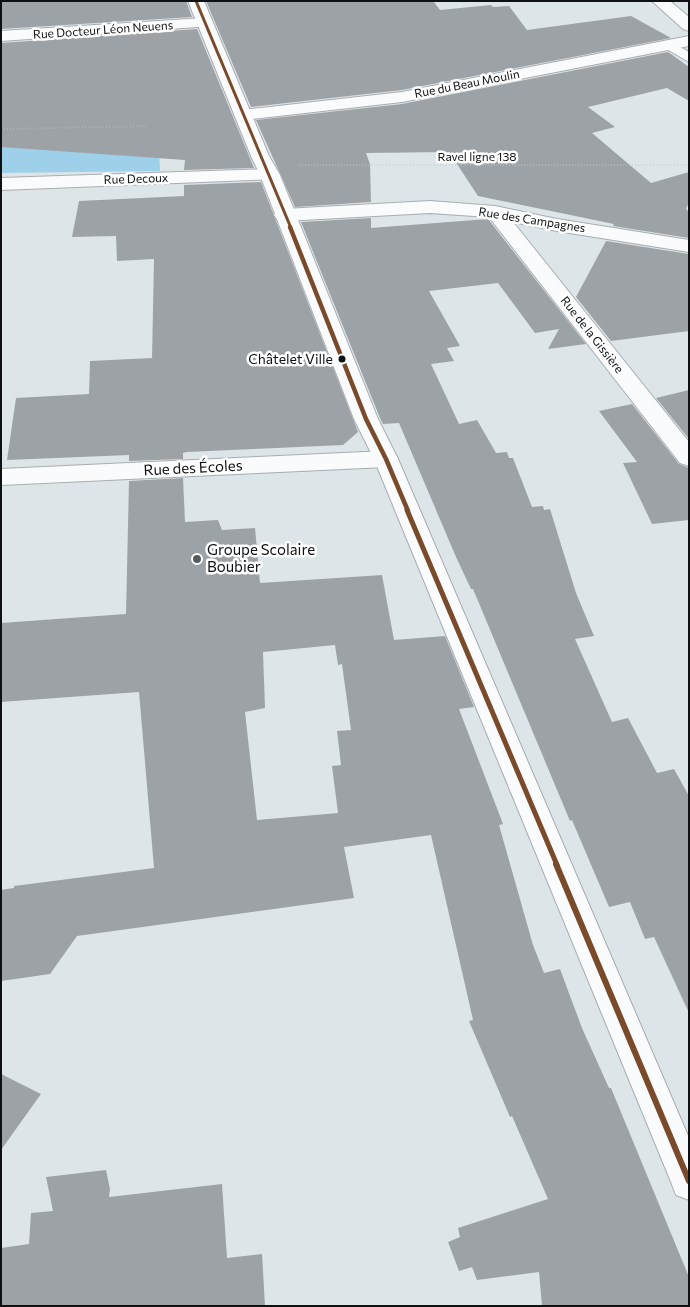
<!DOCTYPE html>
<html>
<head>
<meta charset="utf-8">
<style>
  body { margin:0 }
  #map { position:relative; width:690px; height:1307px; overflow:hidden; background:#dee5e9; font-family:Commissioner,sans-serif }
  canvas { display:block }
  .frame { position:absolute; inset:0; border:2px solid #0d1114; pointer-events:none }
</style>
</head>
<body>
<div id="map">
<canvas width="690" height="1307"></canvas>
<div class="frame"></div>
</div>
<script>
const ctx = document.querySelector('canvas').getContext('2d');
ctx.lineJoin = 'round';
function fill(path, color) {
  ctx.fillStyle = color;
  ctx.fill(path, 'evenodd');
}
function stroke(path, color, width, dash) {
  ctx.strokeStyle = color;
  ctx.lineWidth = width;
  ctx.lineCap = dash ? 'butt' : 'round';
  ctx.setLineDash(dash || []);
  ctx.stroke(path);
}
function drawText(font, color, halo, rows, align = 'center') {
  ctx.font = font + ' Commissioner,sans-serif';
  ctx.lineWidth = 5;
  ctx.setLineDash([]);
  ctx.textBaseline = 'middle';
  ctx.strokeStyle = halo;
  ctx.fillStyle = color;
  for (const [text, x, y, turn = 0] of rows) {
    ctx.save();
    ctx.translate(x, y);
    ctx.rotate((+turn || 0) * Math.PI / 180);
    ctx.textAlign = isNaN(turn) ? turn : align;
    if (halo) ctx.strokeText(text, 0, 0);
    ctx.fillText(text, 0, 0);
    ctx.restore();
  }
}
const forest = new Path2D(`
  M 1,146 L 159,150 L 160,171 L 1,173 Z`);
const building = new Path2D(`
  M 1,1 L 186,1 L 192,17 L 1,29 Z
  M 206,1 L 433,1 L 440,10 L 491,5 L 493,7 L 509,6 L 527,30 L 631,16 L 671,38 L 402,90 L 251,107 Z
  M 197,29 L 254,168 L 184,170 L 185,160 L 1,147 L 1,43 Z
  M 668,52 L 689,67 L 689,101 L 667,88 L 588,107 L 615,127 L 592,133 L 651,183 L 689,172 L 689,202 L 686,209 L 689,212 L 689,238 L 613,226 L 614,224 L 478,196 L 449,152 L 366,153 L 370,164 L 371,202 L 295,207 L 256,120 L 402,104 Z
  M 261,182 L 358,432 L 343,445 L 187,452 L 183,453 L 183,459 L 129,461 L 129,455 L 7,460 L 16,398 L 89,394 L 90,361 L 152,358 L 154,259 L 117,261 L 116,236 L 72,237 L 79,201 L 184,196 L 184,185 Z
  M 371,218 L 371,228 L 488,219 L 586,344 L 548,349 L 559,329 L 535,333 L 498,283 L 429,291 L 460,346 L 447,348 L 454,361 L 431,364 L 459,424 L 477,420 L 496,453 L 507,452 L 509,458 L 513,458 L 532,507 L 543,506 L 544,510 L 550,509 L 576,593 L 594,636 L 575,639 L 612,722 L 628,718 L 657,773 L 674,769 L 689,796 L 689,1013 L 654,937 L 645,939 L 630,902 L 609,907 L 572,820 L 570,821 L 473,589 L 471,589 L 456,557 L 399,423 L 383,424 L 380,418 L 301,222 Z
  M 606,241 L 689,254 L 689,331 L 611,341 L 576,297 Z
  M 689,390 L 689,439 L 656,398 Z
  M 632,404 L 679,464 L 689,468 L 689,520 L 652,524 L 623,463 L 637,462 L 599,411 Z
  M 183,478 L 185,522 L 218,520 L 222,530 L 255,528 L 260,583 L 382,575 L 394,640 L 445,636 L 474,707 L 459,709 L 503,824 L 499,825 L 533,945 L 544,973 L 560,969 L 582,1028 L 609,1088 L 611,1088 L 689,1277 L 689,1306 L 542,1306 L 539,1272 L 477,1280 L 472,1267 L 459,1271 L 448,1242 L 460,1237 L 458,1228 L 548,1199 L 512,1116 L 510,1117 L 469,1021 L 473,1020 L 431,835 L 344,847 L 354,898 L 77,936 L 50,974 L 1,981 L 1,890 L 14,888 L 14,886 L 154,868 L 139,692 L 1,702 L 1,623 L 126,614 L 129,481 ZM 335,645 L 338,665 L 342,664 L 351,730 L 337,731 L 341,765 L 332,766 L 338,813 L 257,820 L 245,712 L 265,708 L 263,652 Z
  M 1,1074 L 41,1094 L 1,1150 Z
  M 106,1170 L 110,1189 L 109,1197 L 222,1184 L 227,1258 L 262,1254 L 265,1306 L 1,1306 L 1,1248 L 29,1244 L 31,1213 L 53,1211 L 46,1177 Z`);
const path = new Path2D(`
  M 1,129 L 147,126
  M 299,165 L 689,165`);
const service = new Path2D(`
  M 669,41 L 689,52 L 689,62 L 665,48 L 663,45 L 665,42 Z`);
const minor = new Path2D(`
  M 652,1 L 670,1 L 689,17 L 689,31 L 683,29 Z
  M 205,18 L 211,20 L 213,23 L 211,26 L 1,41 L 1,31 Z
  M 689,36 L 689,46 L 402,102 L 243,120 L 237,119 L 234,115 L 237,111 L 243,110 L 402,92 Z
  M 270,169 L 277,171 L 280,175 L 277,179 L 1,190 L 1,178 Z
  M 430,201 L 495,206 L 557,219 L 689,240 L 689,252 L 557,231 L 513,222 L 689,442 L 689,466 L 680,463 L 489,217 L 430,213 L 284,221 L 277,219 L 274,215 L 277,211 L 284,209 Z
  M 386,451 L 395,454 L 398,459 L 395,464 L 386,467 L 1,485 L 1,469 Z`);
const tertiary = new Path2D(`
  M 188,1 L 204,1 L 269,156 L 280,175 L 378,419 L 398,459 L 689,1138 L 689,1200 L 676,1195 L 671,1182 L 374,459 L 354,419 L 260,175 L 251,156 Z`);
const bus1Far3 = new Path2D(`
  M 196,1 L 291,228`);
const bus1Far2 = new Path2D(`
  M 290,227 L 366,419 L 386,459 L 408,511`);
const bus1Far1 = new Path2D(`
  M 407,510 L 557,865`);
const bus1 = new Path2D(`
  M 556,864 L 689,1181`);
const markers = [
  [342,359,4.5,"#0d1114"],
  [197,559,5,"#565b5f"]
];
const farStreetnames = [
  ["Rue Docteur Léon Neuens",103,30,-4],
  ["Rue du Beau Moulin",467,84,-11],
  ["Ravel ligne 138",477,157],
  ["Rue Decoux",136,179,-2],
  ["Rue des Campagnes",532,220,9],
  ["Rue de la Gissière",592,335,52]
];
const busNames = [
  ["Châtelet Ville",333,359]
];
const streetNames = [
  ["Rue des Écoles",193,468,-3]
];
const poiNames = [
  ["Groupe Scolaire",207,550],
  ["Boubier",207,567]
];
fill(forest, '#9fd0e9');
fill(building, '#9da2a6');
stroke(service, '#a8adb1', 2);
stroke(minor, '#a8adb1', 2);
stroke(tertiary, '#a8adb1', 2);
stroke(path, '#c1c4c6', 2, [0.5, 2.5]);
fill(service, '#fafbfc');
fill(minor, '#fafbfc');
fill(tertiary, '#fafbfc');
stroke(bus1Far3, '#7a4b2a', 3);
stroke(bus1Far2, '#7a4b2a', 4.5);
stroke(bus1Far1, '#7a4b2a', 5);
stroke(bus1, '#7a4b2a', 6);
for (const [x, y, r, color] of markers) {
  const dot = new Path2D();
  dot.arc(x, y, r, 0, 2 * Math.PI);
  ctx.fillStyle = color;
  ctx.fill(dot);
  stroke(dot, '#fff', 2);
}
drawText('12px', '#0d1114', '#fff', farStreetnames);
drawText('14px', '#0d1114', '#fff', busNames, 'right');
drawText('15px', '#0d1114', '#fff', streetNames);
drawText('15px', '#0d1114', '#fff', poiNames, 'left');
</script>
</body>
</html>
